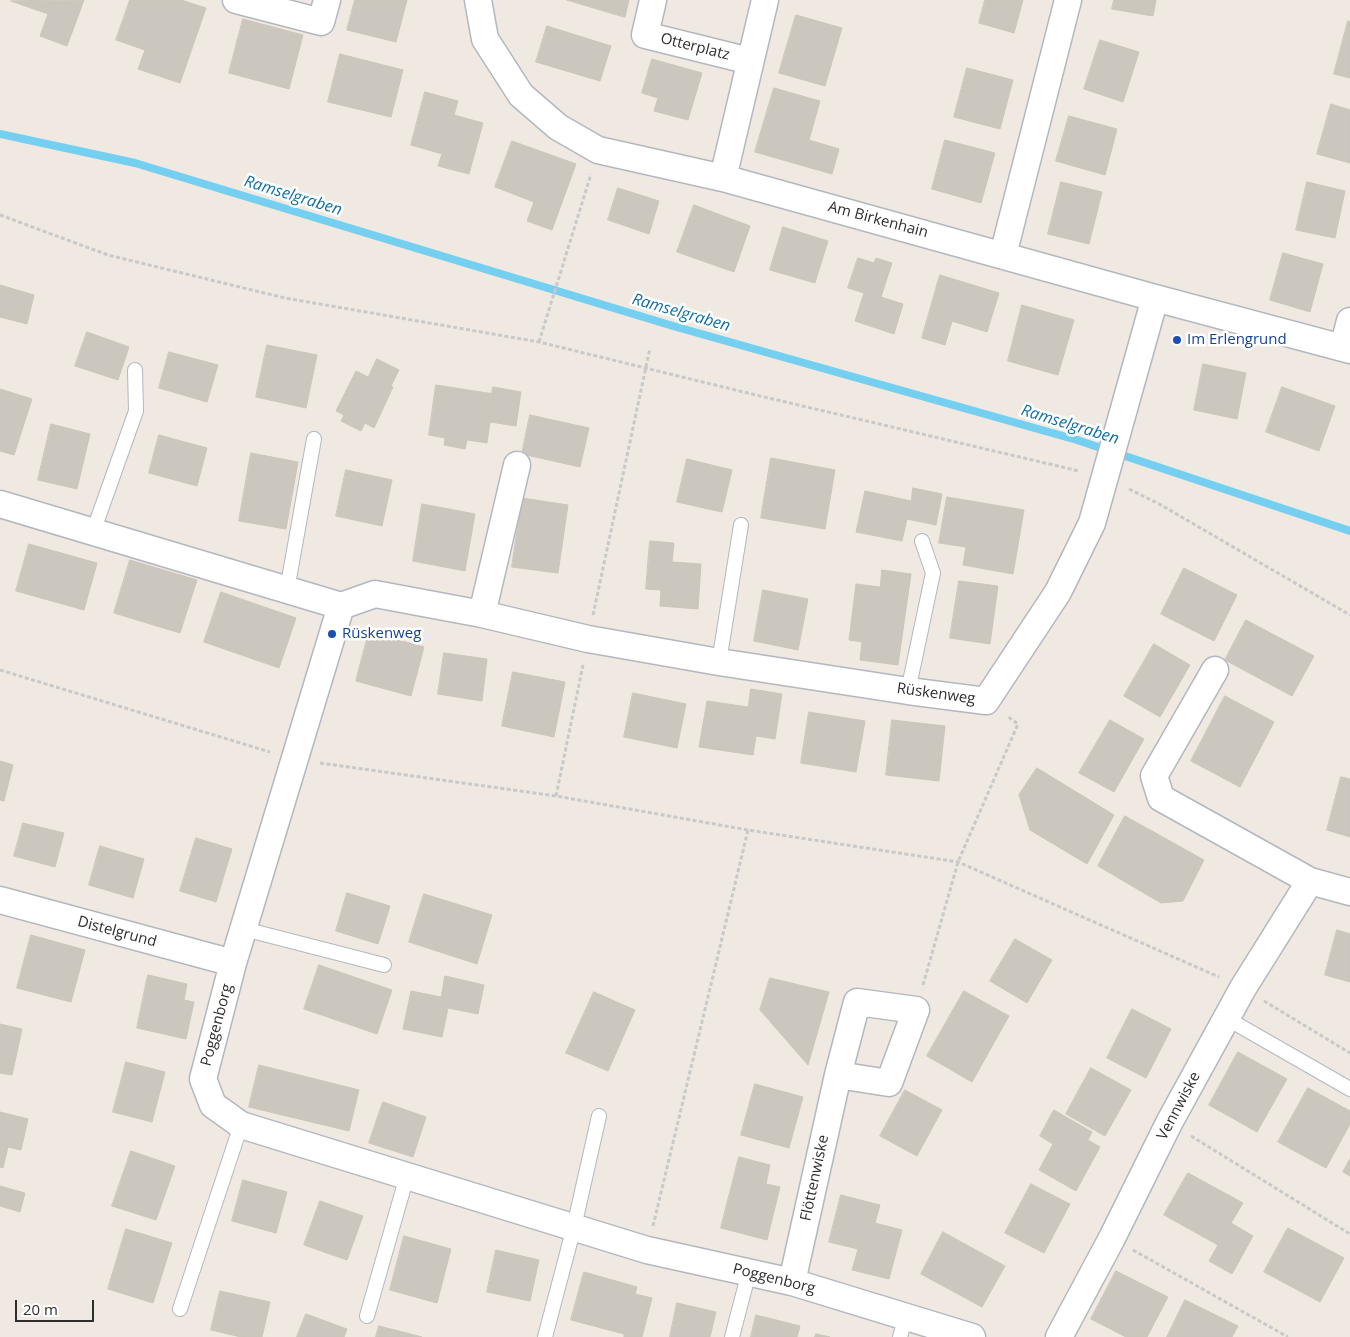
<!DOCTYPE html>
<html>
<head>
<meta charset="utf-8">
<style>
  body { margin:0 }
  #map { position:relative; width:1350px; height:1337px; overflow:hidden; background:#efe9e1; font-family:"Open Sans",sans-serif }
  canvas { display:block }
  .scale { position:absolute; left:15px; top:1300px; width:79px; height:22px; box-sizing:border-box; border:2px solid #2e2e2e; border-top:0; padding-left:6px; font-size:15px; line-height:18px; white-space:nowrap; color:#2e2e2e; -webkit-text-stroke:4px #fff; paint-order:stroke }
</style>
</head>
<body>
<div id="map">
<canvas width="1350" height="1337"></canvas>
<div class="scale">20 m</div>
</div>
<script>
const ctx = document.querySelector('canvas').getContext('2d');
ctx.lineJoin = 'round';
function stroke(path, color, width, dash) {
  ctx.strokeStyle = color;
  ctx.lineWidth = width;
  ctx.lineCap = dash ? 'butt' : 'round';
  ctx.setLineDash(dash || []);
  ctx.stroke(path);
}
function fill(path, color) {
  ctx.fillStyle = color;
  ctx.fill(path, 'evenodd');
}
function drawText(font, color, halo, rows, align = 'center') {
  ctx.font = font + ' "Open Sans",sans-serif';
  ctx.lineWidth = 5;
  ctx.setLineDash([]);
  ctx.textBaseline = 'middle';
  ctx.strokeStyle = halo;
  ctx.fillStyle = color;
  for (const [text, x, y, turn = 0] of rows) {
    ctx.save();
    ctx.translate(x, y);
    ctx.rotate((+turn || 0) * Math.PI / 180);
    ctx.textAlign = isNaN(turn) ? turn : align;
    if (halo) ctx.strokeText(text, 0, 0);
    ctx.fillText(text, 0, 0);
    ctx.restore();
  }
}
const stream = new Path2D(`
  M 0,134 L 135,163 L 673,326 L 1077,440 L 1350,531`);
const building = new Path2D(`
  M 84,0 L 67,46 L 40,36 L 48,14 L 11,1 Z
  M 130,0 L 181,0 L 206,8 L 180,83 L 138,69 L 145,50 L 116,40 Z
  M 355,0 L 407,0 L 396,42 L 347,30 Z
  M 567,0 L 629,0 L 625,17 Z
  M 985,0 L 1023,0 L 1014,33 L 979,23 Z
  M 1114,0 L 1156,0 L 1153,16 L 1112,9 Z
  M 796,15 L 842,28 L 825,86 L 779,73 Z
  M 243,19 L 303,35 L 289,89 L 229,73 Z
  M 1348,21 L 1350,22 L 1350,78 L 1334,74 Z
  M 547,26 L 611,46 L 600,81 L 536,62 Z
  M 1100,40 L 1139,52 L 1123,102 L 1084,89 Z
  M 340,54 L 403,70 L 391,117 L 328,102 Z
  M 652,59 L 702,73 L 688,120 L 654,111 L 658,98 L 642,93 Z
  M 967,68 L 1013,80 L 1000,129 L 954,117 Z
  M 774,88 L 820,101 L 809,140 L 839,149 L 832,174 L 755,152 Z
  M 425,92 L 458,101 L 454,115 L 483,123 L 469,174 L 438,166 L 442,154 L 411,145 Z
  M 1331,104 L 1350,110 L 1350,163 L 1317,154 Z
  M 1069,116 L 1117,129 L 1105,175 L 1056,161 Z
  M 945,140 L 995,153 L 981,203 L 932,189 Z
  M 512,141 L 576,164 L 552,230 L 527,221 L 534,202 L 495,187 Z
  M 1061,182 L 1102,192 L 1089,244 L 1048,234 Z
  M 1307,182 L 1345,191 L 1335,238 L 1296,230 Z
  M 618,188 L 659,201 L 649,234 L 608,220 Z
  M 694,205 L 750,226 L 734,272 L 677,252 Z
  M 783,227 L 828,241 L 815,283 L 770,270 Z
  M 1283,253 L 1323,264 L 1310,312 L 1270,300 Z
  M 858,258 L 874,263 L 876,258 L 892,263 L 881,297 L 903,304 L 894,334 L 855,321 L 864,293 L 848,288 Z
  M 940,275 L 999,293 L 987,332 L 952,321 L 945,345 L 922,338 Z
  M 0,285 L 34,295 L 27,324 L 0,317 Z
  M 1022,305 L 1074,320 L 1058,375 L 1008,361 Z
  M 87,332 L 129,347 L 118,380 L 75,366 Z
  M 267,345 L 317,355 L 306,408 L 256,397 Z
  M 169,352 L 218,365 L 207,402 L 159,388 Z
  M 377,359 L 399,370 L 391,386 L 393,387 L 374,428 L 365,423 L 361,431 L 341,421 L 344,415 L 336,411 L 356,371 L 368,377 Z
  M 1203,364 L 1246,373 L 1237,419 L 1194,410 Z
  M 436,385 L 494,394 L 487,443 L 467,440 L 465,449 L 444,445 L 445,438 L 429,435 Z
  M 493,387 L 521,392 L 516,426 L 490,422 L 494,394 L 492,394 Z
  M 1282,387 L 1335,406 L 1319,451 L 1266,432 Z
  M 0,389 L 32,399 L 14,455 L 0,451 Z
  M 530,415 L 589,428 L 580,467 L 522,454 Z
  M 51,424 L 90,434 L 77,489 L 38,480 Z
  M 159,435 L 207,448 L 197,486 L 149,473 Z
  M 251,453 L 298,462 L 286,529 L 239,521 Z
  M 771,458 L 835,470 L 825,529 L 761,518 Z
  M 687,459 L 732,470 L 722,512 L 677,502 Z
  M 346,470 L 392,480 L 382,526 L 336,516 Z
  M 913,488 L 942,494 L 936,525 L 907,519 L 902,541 L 856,532 L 865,491 L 911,501 Z
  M 947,497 L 1024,510 L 1013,574 L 963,565 L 966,547 L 939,543 Z
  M 522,498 L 568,505 L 558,573 L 512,567 Z
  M 422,504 L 475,514 L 465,571 L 413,561 Z
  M 650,541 L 674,543 L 672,562 L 701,564 L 698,609 L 660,606 L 661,590 L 646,589 Z
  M 29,544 L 97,563 L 84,610 L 16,591 Z
  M 130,560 L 197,580 L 180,633 L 114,613 Z
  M 1184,568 L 1237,595 L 1214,641 L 1161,614 Z
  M 882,570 L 911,574 L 898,665 L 860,660 L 862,642 L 849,640 L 856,584 L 880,587 Z
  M 959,581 L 998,586 L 990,644 L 950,638 Z
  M 763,590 L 808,599 L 798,650 L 754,641 Z
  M 221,592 L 296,618 L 279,668 L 204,642 Z
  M 1246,620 L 1314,656 L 1292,696 L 1225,660 Z
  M 369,632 L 424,647 L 411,696 L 356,681 Z
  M 1154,644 L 1190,665 L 1160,717 L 1124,696 Z
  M 444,653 L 487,659 L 482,701 L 438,694 Z
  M 513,672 L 565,682 L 554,737 L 502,726 Z
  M 751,689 L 782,694 L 775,739 L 756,736 L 753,755 L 699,747 L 707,701 L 748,707 Z
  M 633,693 L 686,704 L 677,748 L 624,737 Z
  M 1225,696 L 1274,722 L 1240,787 L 1191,761 Z
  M 809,712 L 865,721 L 856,772 L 801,763 Z
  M 892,720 L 945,726 L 939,781 L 886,775 Z
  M 1110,720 L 1144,739 L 1114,792 L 1079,773 Z
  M 0,761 L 13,765 L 4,801 L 0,800 Z
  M 1037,768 L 1114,815 L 1087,864 L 1030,830 L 1019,795 Z
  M 1341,777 L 1350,779 L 1350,837 L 1327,830 Z
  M 1125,816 L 1204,860 L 1183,901 L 1161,903 L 1098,866 Z
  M 23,823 L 64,833 L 55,867 L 14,856 Z
  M 196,838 L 232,849 L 216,902 L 180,891 Z
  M 100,846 L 144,859 L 133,898 L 89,885 Z
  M 347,893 L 390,906 L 378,944 L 336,931 Z
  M 424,894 L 492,915 L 477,964 L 409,942 Z
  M 1337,930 L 1350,934 L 1350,982 L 1325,975 Z
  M 31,935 L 85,950 L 71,1002 L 17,988 Z
  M 1015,939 L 1052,960 L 1027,1003 L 990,981 Z
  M 319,965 L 392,990 L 377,1034 L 304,1009 Z
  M 148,975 L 187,984 L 184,1000 L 194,1002 L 186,1039 L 137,1028 Z
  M 445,976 L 484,985 L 478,1014 L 448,1008 L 442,1037 L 403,1029 L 411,991 L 441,997 Z
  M 770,978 L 829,992 L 808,1065 L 760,1010 Z
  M 964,991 L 1009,1016 L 972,1082 L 927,1056 Z
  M 594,992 L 635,1010 L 608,1071 L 566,1053 Z
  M 1132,1009 L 1171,1029 L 1146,1078 L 1107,1058 Z
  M 0,1024 L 22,1029 L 12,1075 L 0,1073 Z
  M 1238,1052 L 1287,1079 L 1257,1132 L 1209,1105 Z
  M 126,1062 L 165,1072 L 152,1122 L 113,1112 Z
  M 259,1065 L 359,1090 L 349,1131 L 249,1107 Z
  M 1091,1068 L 1131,1090 L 1105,1136 L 1066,1114 Z
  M 755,1084 L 803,1097 L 789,1148 L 741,1135 Z
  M 1308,1088 L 1350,1111 L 1350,1124 L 1326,1168 L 1278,1142 Z
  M 905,1090 L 942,1110 L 917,1156 L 880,1136 Z
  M 383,1102 L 426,1117 L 413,1157 L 369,1143 Z
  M 1054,1110 L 1092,1132 L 1088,1140 L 1100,1147 L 1076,1191 L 1039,1170 L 1053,1144 L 1040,1136 Z
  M 0,1112 L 28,1119 L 21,1150 L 8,1147 L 3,1168 L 0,1167 Z
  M 131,1151 L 175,1166 L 156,1220 L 112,1206 Z
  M 739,1157 L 770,1165 L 766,1184 L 780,1187 L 767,1240 L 721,1228 Z
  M 1350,1159 L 1350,1176 L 1343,1172 Z
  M 1188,1173 L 1243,1203 L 1231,1223 L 1253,1236 L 1232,1274 L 1209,1261 L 1218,1245 L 1164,1215 Z
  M 243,1180 L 287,1192 L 276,1233 L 232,1221 Z
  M 1031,1184 L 1070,1204 L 1044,1253 L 1005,1233 Z
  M 0,1186 L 25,1193 L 20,1212 L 0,1206 Z
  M 841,1195 L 880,1205 L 875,1223 L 902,1230 L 889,1279 L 852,1270 L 858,1249 L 829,1242 Z
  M 320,1201 L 363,1216 L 347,1260 L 304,1245 Z
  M 1288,1228 L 1344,1258 L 1320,1302 L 1264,1272 Z
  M 126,1229 L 172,1243 L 153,1303 L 108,1289 Z
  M 943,1232 L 1005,1266 L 982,1307 L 921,1274 Z
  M 404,1236 L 451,1249 L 437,1303 L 390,1290 Z
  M 496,1250 L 539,1260 L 530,1301 L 487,1292 Z
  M 1116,1271 L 1168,1297 L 1147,1337 L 1126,1337 L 1091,1319 Z
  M 584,1272 L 637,1287 L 635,1294 L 652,1298 L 642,1337 L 624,1337 L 624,1334 L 571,1320 Z
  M 220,1291 L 270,1302 L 262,1337 L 241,1337 L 211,1330 Z
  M 1185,1300 L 1238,1326 L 1232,1337 L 1167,1337 Z
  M 677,1303 L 716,1312 L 710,1337 L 670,1337 Z
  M 306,1314 L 347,1329 L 344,1337 L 297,1337 Z
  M 756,1315 L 800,1326 L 797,1337 L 751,1337 Z
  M 379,1326 L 422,1337 L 376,1337 Z
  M 816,1334 L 830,1337 L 815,1337 Z`);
const path = new Path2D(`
  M 0,215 L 108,255 L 285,298 L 539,342 L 756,395 L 1079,471
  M 539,342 L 591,174
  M 1129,489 L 1161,505 L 1350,615
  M 593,615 L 650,348
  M 0,670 L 270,752
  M 320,763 L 556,796 L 748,830 L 958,862 L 1219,977
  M 556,796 L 583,665
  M 923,985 L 958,862 L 1018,724 L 1007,716
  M 1264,1001 L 1350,1053
  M 1191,1136 L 1350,1234
  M 653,1226 L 748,830
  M 1133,1250 L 1288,1337`);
const service = new Path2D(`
  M 93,532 L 136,411 L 135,370
  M 287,590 L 314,439
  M 719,662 L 741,525
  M 908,691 L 933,573 L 922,541
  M 244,929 L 384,965
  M 1226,1018 L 1350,1089
  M 180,1309 L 241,1125
  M 367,1316 L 407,1176
  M 545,1337 L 574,1227 L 599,1116
  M 732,1337 L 749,1272
  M 900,1337 L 906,1316`);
const minor = new Path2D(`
  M 236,0 L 321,22 L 327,0
  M 478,0 L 485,39 L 521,95 L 558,127 L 598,150 L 723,178 L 1155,298 L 1350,350
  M 653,0 L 645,35 L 750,61
  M 723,178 L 765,0
  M 1003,255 L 1068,0
  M 1343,348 L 1350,321
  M 0,504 L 341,606 L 375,594 L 482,614 L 588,639 L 719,662 L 908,691 L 986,701 L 1058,592 L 1092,523 L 1155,298
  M 341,606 L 233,963 L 203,1079 L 213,1105 L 241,1125 L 647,1250 L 792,1282 L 972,1337
  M 482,614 L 517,465
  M 1215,670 L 1154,776 L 1161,798 L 1310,881
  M 0,900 L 233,963
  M 792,1282 L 838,1075 L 889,1083 L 916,1010 L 857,1002 L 838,1075
  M 1059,1337 L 1112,1238 L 1169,1123 L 1243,988 L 1310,881 L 1350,892`);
const markers = [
  [1177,340,5,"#1a4fb4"],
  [332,634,5,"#1a4fb4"]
];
const streetNames = [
  ["Otterplatz",695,47,14],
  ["Am Birkenhain",878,220,15],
  ["Rüskenweg",936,694,8],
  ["Distelgrund",117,932,15],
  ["Poggenborg",217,1025,-75],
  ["Vennwiske",1179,1106,-62],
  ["Flöttenwiske",815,1178,-78],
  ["Poggenborg",774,1279,14]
];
const transitNames = [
  ["Im Erlengrund",1187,340],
  ["Rüskenweg",342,634]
];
const waterNames = [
  ["Ramselgraben",293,196,17],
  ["Ramselgraben",681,313,16],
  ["Ramselgraben",1070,425,17]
];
stroke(stream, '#75cff0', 8);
fill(building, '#cbc7bf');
stroke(building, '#cbc5ba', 1);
stroke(service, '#b4b7c1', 16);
stroke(minor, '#b4b7c1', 29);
stroke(path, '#c9c9c9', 3, [4, 2.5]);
stroke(service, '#fff', 14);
stroke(minor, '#fff', 26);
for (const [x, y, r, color] of markers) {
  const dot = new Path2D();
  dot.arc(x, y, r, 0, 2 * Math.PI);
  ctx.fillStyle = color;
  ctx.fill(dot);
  stroke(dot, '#fff', 2);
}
drawText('15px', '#2e2e2e', '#fff', streetNames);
drawText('15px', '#164399', '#fff', transitNames, 'left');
drawText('italic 16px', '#0d6fa3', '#fff', waterNames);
</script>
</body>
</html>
